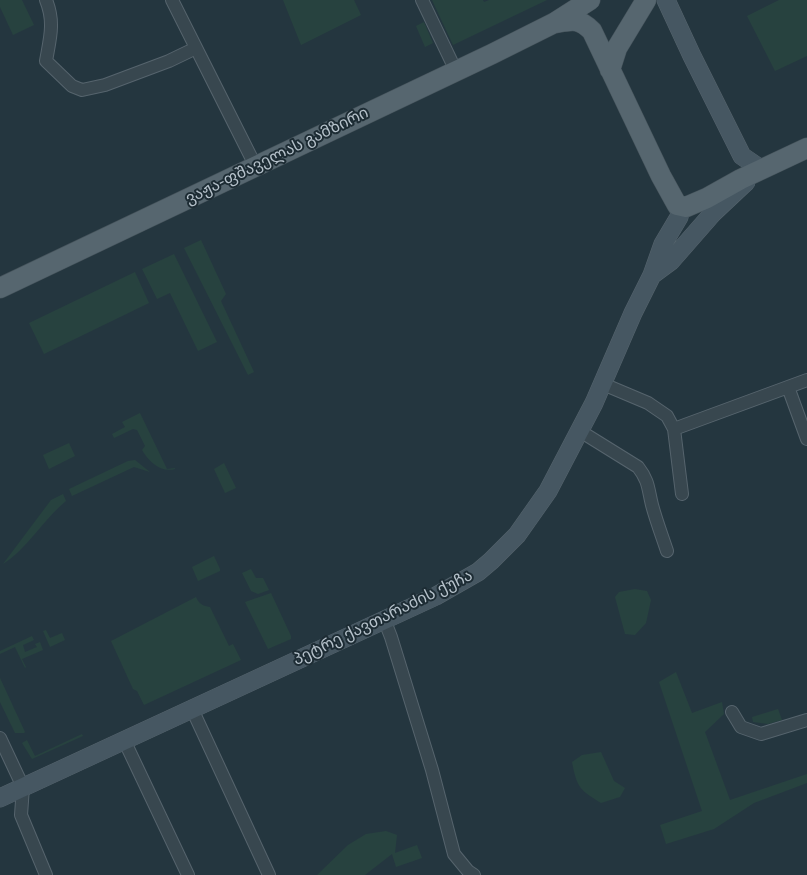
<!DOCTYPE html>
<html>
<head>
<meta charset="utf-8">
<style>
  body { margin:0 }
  canvas { display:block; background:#24363f }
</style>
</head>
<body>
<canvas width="807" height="875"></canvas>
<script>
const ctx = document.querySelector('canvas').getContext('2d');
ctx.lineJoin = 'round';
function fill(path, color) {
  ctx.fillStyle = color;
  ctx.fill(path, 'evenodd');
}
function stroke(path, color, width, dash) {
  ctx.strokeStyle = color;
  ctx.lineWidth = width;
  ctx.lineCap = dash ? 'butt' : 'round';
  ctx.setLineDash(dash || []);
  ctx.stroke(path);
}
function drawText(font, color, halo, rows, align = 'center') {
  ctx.font = font + ' "Fira Sans Condensed","Noto Sans Georgian",sans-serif';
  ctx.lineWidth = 4;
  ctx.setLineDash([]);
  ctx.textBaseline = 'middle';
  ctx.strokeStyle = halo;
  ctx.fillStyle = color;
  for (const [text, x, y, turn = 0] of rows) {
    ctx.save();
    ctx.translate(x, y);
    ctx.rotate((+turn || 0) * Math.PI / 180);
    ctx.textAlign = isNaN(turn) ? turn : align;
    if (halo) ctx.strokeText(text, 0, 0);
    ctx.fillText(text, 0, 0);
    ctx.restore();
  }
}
const green = new Path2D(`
  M 0,0 L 22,0 L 34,25 L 13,35 L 0,7 Z
  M 283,0 L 354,0 L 361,15 L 301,45 Z
  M 432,0 L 483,0 L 484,2 L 489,0 L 547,0 L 453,45 Z
  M 779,0 L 807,0 L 807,56 L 775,71 L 747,16 Z
  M 424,22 L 433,43 L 425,47 L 416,26 Z
  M 201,240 L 226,294 L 221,301 L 254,372 L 248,375 L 184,248 Z
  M 174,254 L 217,342 L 198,351 L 170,293 L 157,299 L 142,269 Z
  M 135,272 L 149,303 L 44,354 L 29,323 Z
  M 140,413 L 167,469 L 175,468 L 175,469 C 161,473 149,462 142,450 L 145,446 L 137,430 L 133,429 L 114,438 L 112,434 L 125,427 L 122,422 Z
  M 69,443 L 75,456 L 49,469 L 43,455 Z
  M 135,460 L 150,472 L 134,467 L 72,496 L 69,489 L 128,461 Z
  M 224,463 L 236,488 L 225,493 L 214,469 Z
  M 63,494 L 66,501 C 43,520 27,549 3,564 L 51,500 Z
  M 214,556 L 220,569 L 220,571 L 198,581 L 192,567 Z
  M 251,569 L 256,578 L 263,578 L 269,590 L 258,594 L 251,591 L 242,573 Z
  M 635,589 L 647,591 L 651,600 L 646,623 L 635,635 L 625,634 L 615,597 L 619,592 Z
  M 271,593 L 291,636 L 291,639 L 268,649 L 245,602 Z
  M 196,597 C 199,604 203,606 210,607 L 229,646 L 233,644 L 241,660 L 144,705 L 137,691 L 133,689 L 111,641 Z
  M 46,630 L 50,638 L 62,633 L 65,640 L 50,647 L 43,631 Z
  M 32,636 L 34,640 L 23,645 L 25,652 L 37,647 L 35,644 L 40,642 L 43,650 L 22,659 L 26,667 L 25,668 L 15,647 L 0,654 L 0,651 Z
  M 676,672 L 692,713 L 722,702 L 724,714 L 705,732 L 730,800 L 807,774 L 807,783 L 754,803 L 714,829 L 666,844 L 660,825 L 702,811 L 659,682 Z
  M 0,678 L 25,732 L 24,733 L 15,733 L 0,702 Z
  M 778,709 L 782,720 L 768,724 L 753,722 L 752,717 Z
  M 82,734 L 83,736 L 32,759 L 22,743 L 27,740 L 35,756 Z
  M 601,752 L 614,781 L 625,788 L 620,797 L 601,803 C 580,790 577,788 572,762 L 582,755 Z
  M 386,831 L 397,835 L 395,853 L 417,845 L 422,858 L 396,867 L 392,854 L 365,875 L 317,875 L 348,845 L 366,834 Z`);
const minor = new Path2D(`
  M 46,0 C 55,22 50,38 46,61 L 72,86 L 82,90 L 105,85 L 169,61 L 196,48
  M 172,0 L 256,167
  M 422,0 L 456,71
  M 603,384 L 648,403 L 667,416 L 674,429 L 682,494
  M 788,387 L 807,439
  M 674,429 L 807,380
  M 580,431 L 638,467 C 649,481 648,489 652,505 C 656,520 662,536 667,551
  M 384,619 L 391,637 L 432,770 L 454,854 L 468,871 L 474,875
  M 192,709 L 269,875
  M 732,712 L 741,727 L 761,734 L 807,720
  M 0,738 L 23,787 L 21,815 L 46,875
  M 124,740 L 188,875`);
const secondary = new Path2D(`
  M 666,0 L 692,56 L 742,156 L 758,167 L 765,168
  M 652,275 L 671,261 L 713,213 L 746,182
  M 0,798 L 436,596 L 478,572 L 491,561 L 517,535 L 548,491 L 594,403 L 633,313 L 652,275 L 663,244 L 679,217 L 680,213 L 677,205`);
const primary = new Path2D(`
  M 556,23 C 573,20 579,18 592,31 L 661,176 L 677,205 L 686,207 L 707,198 L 741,179 L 807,148
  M 610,70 L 617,48 L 646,0
  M 0,288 L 492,54 L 554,23 L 590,0`);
const streetNames = [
  ["ვაჟა-ფშაველას გამზირი",277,156,-26],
  ["პეტრე ქავთარაძის ქუჩა",383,618,-26]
];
fill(green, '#27423f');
stroke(minor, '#56646d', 14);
stroke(secondary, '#56646d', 19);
stroke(primary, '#45535b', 21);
stroke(minor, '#38474f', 12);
stroke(secondary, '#465762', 18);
stroke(primary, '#56666f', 20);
drawText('16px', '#b5c1ca', '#1d2c34', streetNames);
</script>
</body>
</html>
